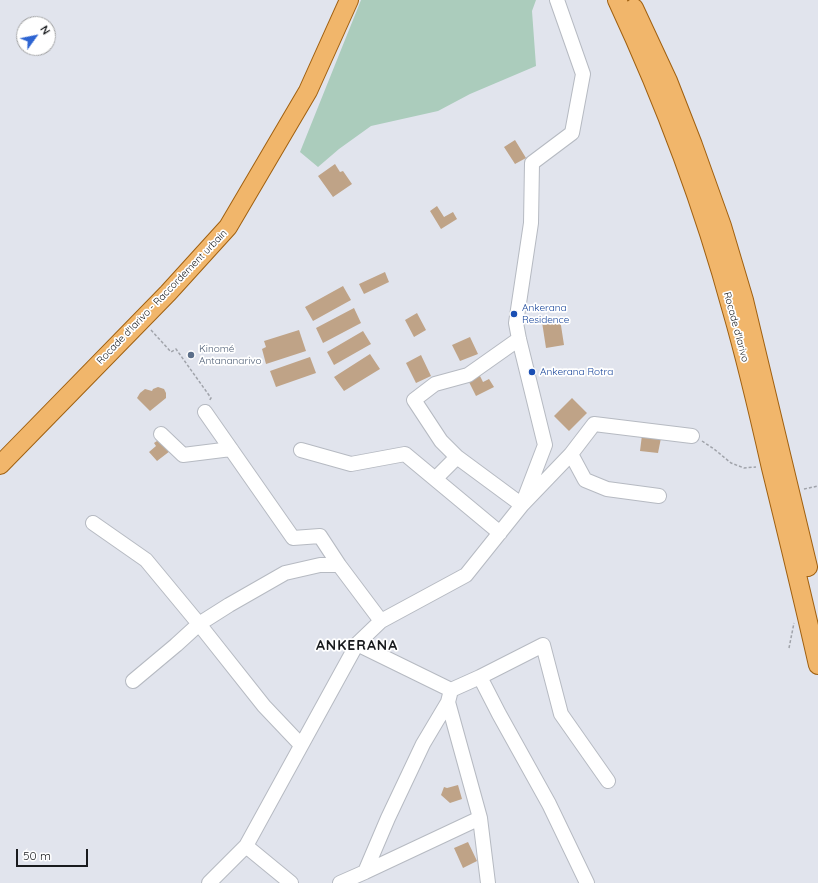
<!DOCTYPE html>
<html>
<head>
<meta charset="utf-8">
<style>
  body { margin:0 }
  #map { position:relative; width:818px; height:883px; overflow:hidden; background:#e1e4ed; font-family:Quicksand,sans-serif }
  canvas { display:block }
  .north { position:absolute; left:16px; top:16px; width:40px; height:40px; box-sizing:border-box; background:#fff; border:1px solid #a3a4a5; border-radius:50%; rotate:57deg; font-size:11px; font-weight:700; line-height:16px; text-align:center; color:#191b1e }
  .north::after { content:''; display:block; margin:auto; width:14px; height:18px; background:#2d64d2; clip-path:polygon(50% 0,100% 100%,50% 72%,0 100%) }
  .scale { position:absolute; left:16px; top:849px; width:72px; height:18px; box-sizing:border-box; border:2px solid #191b1e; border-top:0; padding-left:5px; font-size:12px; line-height:14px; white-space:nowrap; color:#191b1e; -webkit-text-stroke:3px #fff; paint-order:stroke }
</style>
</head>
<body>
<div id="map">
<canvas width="818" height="883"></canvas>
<div class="north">N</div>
<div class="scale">50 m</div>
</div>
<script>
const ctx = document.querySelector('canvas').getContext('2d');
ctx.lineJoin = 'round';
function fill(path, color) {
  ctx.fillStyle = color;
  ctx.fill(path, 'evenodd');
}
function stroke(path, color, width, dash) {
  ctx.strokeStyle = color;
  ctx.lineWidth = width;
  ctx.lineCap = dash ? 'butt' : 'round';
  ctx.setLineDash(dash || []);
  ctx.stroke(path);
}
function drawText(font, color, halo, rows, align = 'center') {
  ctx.font = font + ' Quicksand,sans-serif';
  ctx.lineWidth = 3.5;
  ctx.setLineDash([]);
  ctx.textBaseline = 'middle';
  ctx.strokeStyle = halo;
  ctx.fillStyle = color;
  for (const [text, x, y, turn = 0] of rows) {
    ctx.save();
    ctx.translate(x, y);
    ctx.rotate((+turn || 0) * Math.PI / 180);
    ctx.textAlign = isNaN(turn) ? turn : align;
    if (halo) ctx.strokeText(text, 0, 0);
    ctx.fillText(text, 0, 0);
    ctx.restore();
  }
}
const green = new Path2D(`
  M 361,0 L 536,0 L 532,11 L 536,66 L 470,94 L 438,111 L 371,126 L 339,149 L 318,167 L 300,152 Z`);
const building = new Path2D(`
  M 515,140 L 526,158 L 515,164 L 504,147 Z
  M 335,164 L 340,172 L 343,171 L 352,184 L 333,197 L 318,176 Z
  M 437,206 L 444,217 L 453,212 L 457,219 L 441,229 L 430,211 Z
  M 385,272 L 389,282 L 364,294 L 359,284 Z
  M 343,286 L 351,300 L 313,321 L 305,307 Z
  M 354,308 L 361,323 L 323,343 L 316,328 Z
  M 417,313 L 426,330 L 414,337 L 405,320 Z
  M 560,319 L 564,345 L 546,348 L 542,322 Z
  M 299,330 L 306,351 L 266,364 L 262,349 L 266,347 L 264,341 Z
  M 363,331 L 371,344 L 334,365 L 327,352 Z
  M 470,337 L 478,354 L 460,361 L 452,345 Z
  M 370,354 L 380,369 L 344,391 L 334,377 Z
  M 421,355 L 431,376 L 416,383 L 406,363 Z
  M 310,357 L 316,373 L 276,387 L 270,371 Z
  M 479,374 L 483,382 L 489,379 L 494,387 L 476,396 L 468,380 Z
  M 158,387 L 164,389 L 166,393 L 166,398 L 150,411 L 137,398 L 140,393 L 145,389 L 152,391 L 153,389 Z
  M 572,398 L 587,413 L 569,431 L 554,416 Z
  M 642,435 L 661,438 L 658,453 L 640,451 Z
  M 160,439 L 170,451 L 157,461 L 149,452 L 156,446 L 154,443 Z
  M 458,785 L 462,799 L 450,803 L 441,795 L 444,787 L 447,788 Z
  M 468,842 L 477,861 L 463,868 L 454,848 Z`);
const path = new Path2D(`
  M 151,330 L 171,352 L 176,349 L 211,398 L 209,401
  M 702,441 L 714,449 L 731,463 L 744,468 L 756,467
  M 804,489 L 818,486
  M 789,648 L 794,623`);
const minor = new Path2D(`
  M 205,412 L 293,538 L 320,536 L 339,565
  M 161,434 L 183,455 L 231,449
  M 301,450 L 351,464 L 405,454 L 500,533
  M 571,454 L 594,424 L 692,436
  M 457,457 L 441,441 L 414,400 L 435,384 L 468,375 L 519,339
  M 435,479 L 457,457 L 522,505 L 571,454 L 585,480 L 607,489 L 659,496
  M 93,523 L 146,560 L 199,624 L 264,706 L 301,745
  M 357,644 L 451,690
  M 480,677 L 499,714 L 549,804 L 587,883
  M 133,681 L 176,645 L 199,624 L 229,605 L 285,573 L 320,565 L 339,565 L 381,621
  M 448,702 L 480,818 L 488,883
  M 246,846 L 291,883
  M 365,872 L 480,818
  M 209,883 L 246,846 L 357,644 L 381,621 L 466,575 L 522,505 L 545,445 L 519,339 L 516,323 L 531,223 L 532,163 L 572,133 L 583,74 L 557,0
  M 340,883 L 365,872 L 388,818 L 423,744 L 448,702 L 451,690 L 480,677 L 543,645 L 561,714 L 608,781`);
const major = new Path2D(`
  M 617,0 C 664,101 703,204 732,311 C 747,363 759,415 771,468 C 787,533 803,599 818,665
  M 634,8 L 668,81 L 693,145 L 722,226 L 744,300 L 808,567
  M 0,465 L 168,293 L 228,227 L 308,91 L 349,0`);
const markers = [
  [514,314,4,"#1a4fb4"],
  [191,355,4,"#5c6f8a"],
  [532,372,4,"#1a4fb4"]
];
const streetNames = [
  ["Rocade d'Iarivo - Raccordement urbain",162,297,-46],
  ["Rocade d'Iarivo",736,327,75]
];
const transitNames = [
  ["Ankerana",522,308],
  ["Residence",522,320],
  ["Ankerana Rotra",540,372]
];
const serviceNames = [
  ["Kinomé",199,349],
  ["Antananarivo",199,361]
];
const districtNames = [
  ["ANKERANA",357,646]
];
fill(green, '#abccbc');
fill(building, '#bfa387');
stroke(minor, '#b6bac2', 16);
stroke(major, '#a06010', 20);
stroke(path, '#a0a3aa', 1.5, [3, 2]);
stroke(minor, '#fff', 14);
stroke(major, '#f1b66b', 18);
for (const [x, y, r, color] of markers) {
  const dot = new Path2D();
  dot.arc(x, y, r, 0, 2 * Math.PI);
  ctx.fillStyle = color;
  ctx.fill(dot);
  stroke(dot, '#fff', 1.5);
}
drawText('10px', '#191b1e', '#fff', streetNames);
drawText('10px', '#164399', '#fff', transitNames, 'left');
drawText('10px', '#4e5e75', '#fff', serviceNames, 'left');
ctx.letterSpacing = '1px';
drawText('bold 14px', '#191b1e', '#fff', districtNames);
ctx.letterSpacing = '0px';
</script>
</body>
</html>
